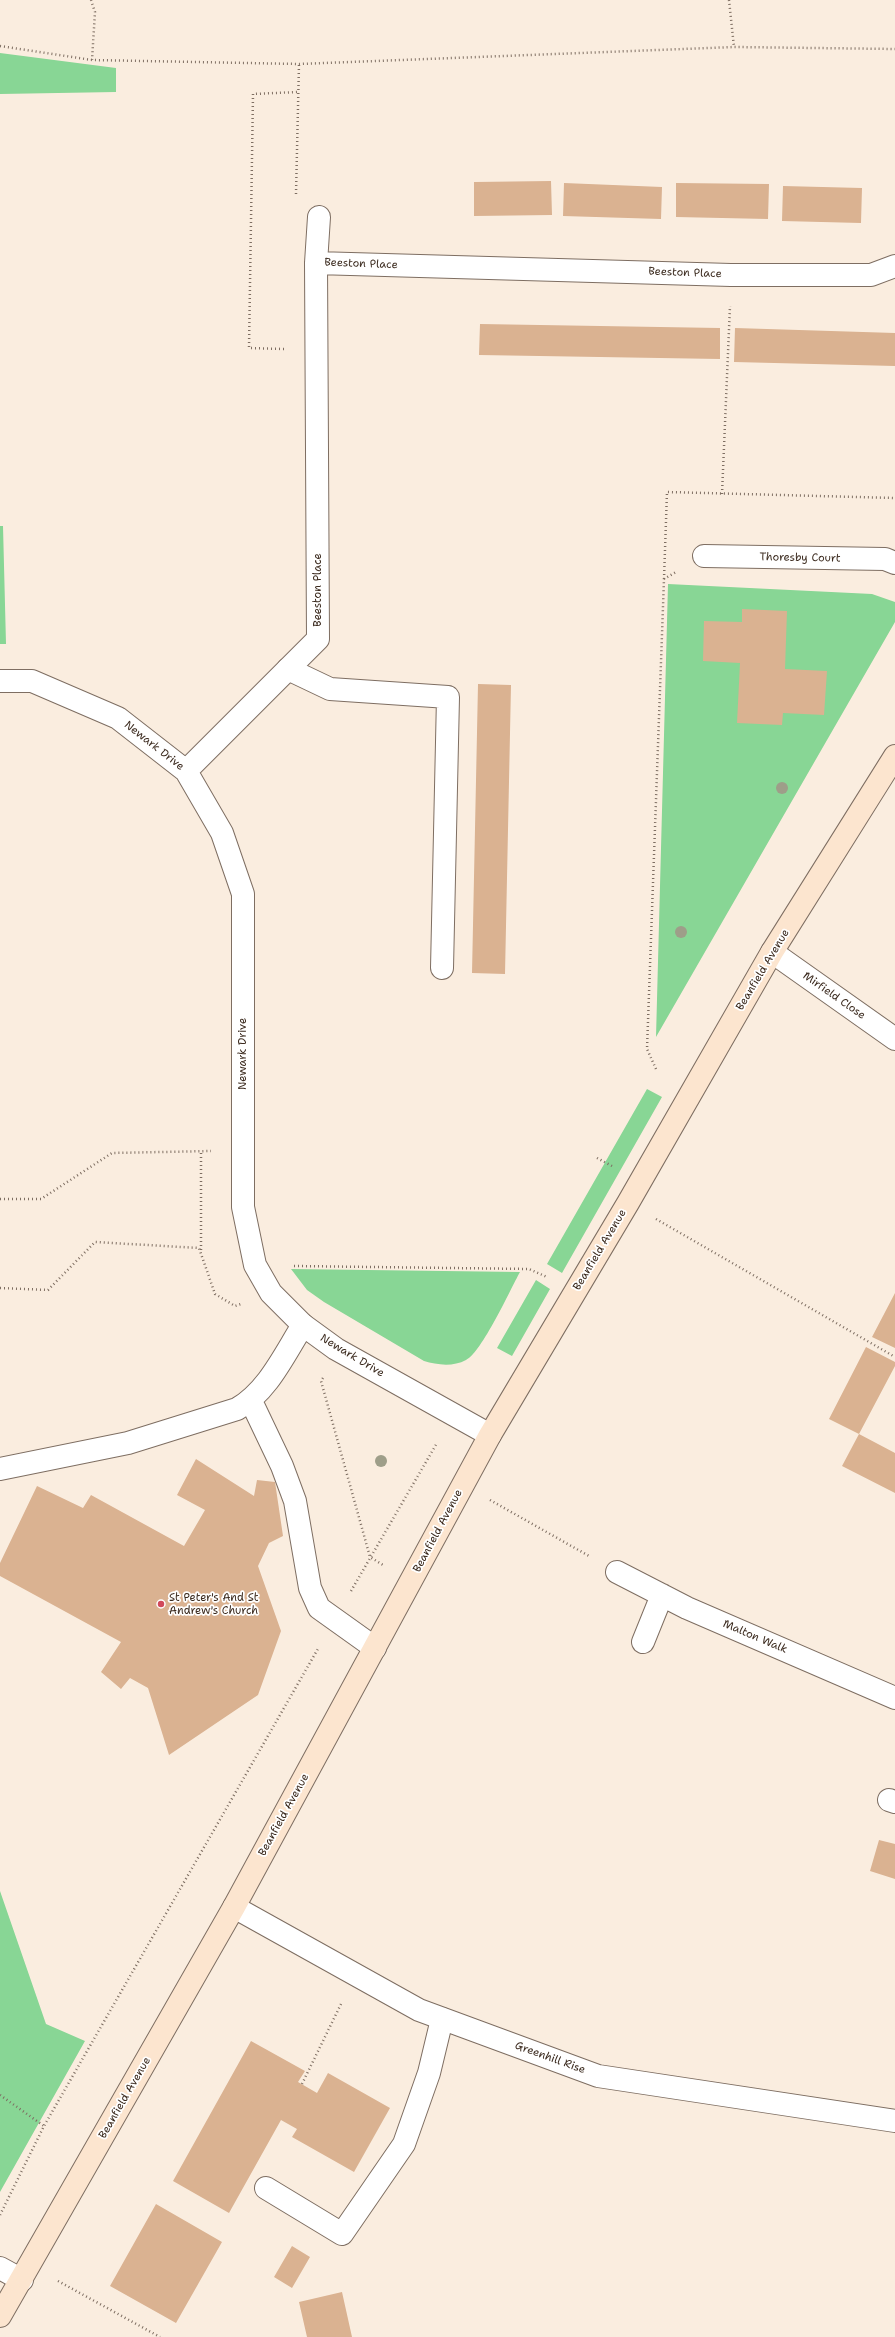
<!DOCTYPE html>
<html>
<head>
<meta charset="utf-8">
<style>
  body { margin:0 }
  canvas { display:block; background:#faeddf }
</style>
</head>
<body>
<canvas width="895" height="2337"></canvas>
<script>
const ctx = document.querySelector('canvas').getContext('2d');
ctx.lineJoin = 'round';
function fill(path, color) {
  ctx.fillStyle = color;
  ctx.fill(path, 'evenodd');
}
function stroke(path, color, width, dash) {
  ctx.strokeStyle = color;
  ctx.lineWidth = width;
  ctx.lineCap = dash ? 'butt' : 'round';
  ctx.setLineDash(dash || []);
  ctx.stroke(path);
}
function drawText(font, color, halo, rows, align = 'center') {
  ctx.font = font + ' "Shantell Sans",sans-serif';
  ctx.lineWidth = 3.5;
  ctx.setLineDash([]);
  ctx.textBaseline = 'middle';
  ctx.strokeStyle = halo;
  ctx.fillStyle = color;
  for (const [text, x, y, turn = 0] of rows) {
    ctx.save();
    ctx.translate(x, y);
    ctx.rotate((+turn || 0) * Math.PI / 180);
    ctx.textAlign = isNaN(turn) ? turn : align;
    if (halo) ctx.strokeText(text, 0, 0);
    ctx.fillText(text, 0, 0);
    ctx.restore();
  }
}
const green = new Path2D(`
  M 0,53 L 116,68 L 116,92 L 0,94 Z
  M 0,526 L 3,526 L 6,644 L 0,644 Z
  M 668,584 L 872,594 L 895,602 L 895,622 L 656,1037 Z
  M 647,1089 L 662,1097 L 562,1273 L 547,1264 Z
  M 291,1269 L 520,1272 C 510,1290 482,1352 466,1360 C 453,1367 437,1365 424,1361 L 324,1302 L 307,1290 Z
  M 536,1280 L 550,1289 L 512,1356 L 497,1348 Z
  M 0,1891 L 46,2024 L 85,2041 L 0,2192 Z`);
const building = new Path2D(`
  M 551,181 L 552,215 L 474,216 L 474,182 Z
  M 564,183 L 662,187 L 661,219 L 563,216 Z
  M 676,183 L 769,184 L 768,219 L 676,217 Z
  M 783,186 L 862,188 L 861,223 L 782,221 Z
  M 480,324 L 720,328 L 720,359 L 479,355 Z
  M 735,328 L 895,333 L 895,366 L 734,362 Z
  M 742,609 L 787,611 L 785,669 L 827,671 L 824,715 L 783,713 L 782,725 L 737,723 L 740,663 L 703,661 L 704,621 L 742,622 Z
  M 478,684 L 511,685 L 505,974 L 472,973 Z
  M 895,1293 L 895,1348 L 872,1337 Z
  M 866,1347 L 895,1362 L 895,1366 L 859,1434 L 829,1419 Z
  M 859,1434 L 895,1453 L 895,1493 L 842,1466 Z
  M 196,1459 L 254,1496 L 257,1480 L 275,1482 L 283,1536 L 269,1543 L 258,1566 L 281,1631 L 258,1695 L 169,1755 L 148,1688 L 130,1678 L 121,1689 L 101,1672 L 121,1642 L 0,1576 L 0,1563 L 37,1486 L 83,1508 L 91,1495 L 184,1546 L 205,1510 L 177,1495 Z
  M 879,1840 L 895,1844 L 895,1879 L 870,1871 Z
  M 251,2041 L 305,2071 L 298,2082 L 317,2093 L 328,2073 L 390,2108 L 354,2172 L 292,2137 L 297,2129 L 281,2120 L 229,2213 L 173,2181 Z
  M 156,2204 L 222,2242 L 176,2323 L 110,2286 Z
  M 292,2246 L 310,2257 L 292,2288 L 274,2277 Z
  M 342,2292 L 352,2337 L 307,2337 L 299,2302 Z`);
const path = new Path2D(`
  M 91,0 L 95,12 L 92,60
  M 729,0 L 734,47
  M 0,46 L 92,60 L 299,64 L 734,47 L 895,49
  M 296,194 L 299,64
  M 284,349 L 249,348 L 253,94 L 298,92
  M 722,494 L 730,306
  M 664,579 L 667,492 L 895,498
  M 656,1069 L 647,1049 L 664,579 L 676,572
  M 597,1158 L 612,1166
  M 0,1199 L 41,1199 L 112,1153 L 211,1151
  M 656,1219 L 895,1357
  M 201,1250 L 201,1152
  M 294,1266 L 529,1269 L 547,1277
  M 0,1288 L 48,1290 L 95,1242 L 199,1248 L 215,1294 L 235,1306 L 241,1304
  M 323,1378 L 321,1381 L 370,1557 L 383,1565
  M 490,1500 L 589,1556
  M 351,1591 L 437,1443
  M 302,2084 L 341,2004
  M 0,2095 L 44,2126
  M 0,2215 L 44,2126 L 319,1647
  M 58,2281 L 160,2337`);
const lane = new Path2D(`
  M 288,669 L 330,689 L 448,697 L 442,968
  M 251,1401 L 282,1466 L 295,1501 L 310,1588 L 319,1608 L 375,1648
  M 0,1469 L 128,1443 L 237,1409 C 268,1391 284,1355 303,1325
  M 889,1800 L 895,1802
  M 266,2188 L 342,2234 L 404,2144 L 429,2073 L 442,2019`);
const street = new Path2D(`
  M 316,263 L 319,217
  M 704,556 L 885,559 L 895,563
  M 0,681 L 32,681 L 118,718 L 186,771 L 222,833 L 243,894 L 243,1207 L 255,1265 L 271,1293 L 303,1325 L 336,1349 L 490,1435
  M 186,771 L 318,639 L 316,263 L 731,275 L 871,275 L 895,266
  M 772,952 L 895,1039
  M 617,1572 L 687,1608 L 895,1698
  M 643,1642 L 662,1595
  M 234,1907 L 419,2010 L 598,2076 L 895,2121
  M 0,2268 L 22,2280`);
const secondary = new Path2D(`
  M 0,2316 L 234,1907 L 490,1435 L 628,1203 L 772,952 L 895,756`);
const trees = [
  [782,788],
  [681,932],
  [381,1461]
];
const markers = [
  [161,1604,4,"#d1495b"]
];
const streetNames = [
  ["Beeston Place",361,264,2],
  ["Beeston Place",685,273,2],
  ["Thoresby Court",800,558,1],
  ["Beeston Place",318,590,-90],
  ["Newark Drive",154,746,38],
  ["Beanfield Avenue",763,970,-59],
  ["Mirfield Close",834,996,35],
  ["Newark Drive",243,1054,-90],
  ["Beanfield Avenue",600,1250,-59],
  ["Newark Drive",352,1356,31],
  ["Beanfield Avenue",438,1531,-62],
  ["Malton Walk",755,1637,23],
  ["Beanfield Avenue",284,1815,-61],
  ["Greenhill Rise",550,2058,20],
  ["Beanfield Avenue",125,2098,-60]
];
const poiNames = [
  ["St Peter's And St",169,1598],
  ["Andrew's Church",169,1611]
];
fill(green, '#88d695');
fill(building, '#dab291');
stroke(lane, '#7e6e62', 24);
stroke(street, '#7e6e62', 24);
stroke(secondary, '#7e6e62', 24);
stroke(path, '#7e6e62', 2.5, [1, 3]);
stroke(lane, '#fff', 22);
stroke(street, '#fff', 22);
stroke(secondary, '#fce5cf', 22);
ctx.fillStyle = '#9e9e89';
for (const [x, y] of trees) {
  ctx.beginPath();
  ctx.arc(x, y, 6, 0, 2 * Math.PI);
  ctx.fill();
}
for (const [x, y, r, color] of markers) {
  const dot = new Path2D();
  dot.arc(x, y, r, 0, 2 * Math.PI);
  ctx.fillStyle = color;
  ctx.fill(dot);
  stroke(dot, '#fff', 1.5);
}
drawText('11px', '#3b2a1e', '#fff', streetNames);
drawText('11px', '#3b2a1e', '#fff', poiNames, 'left');
</script>
</body>
</html>
